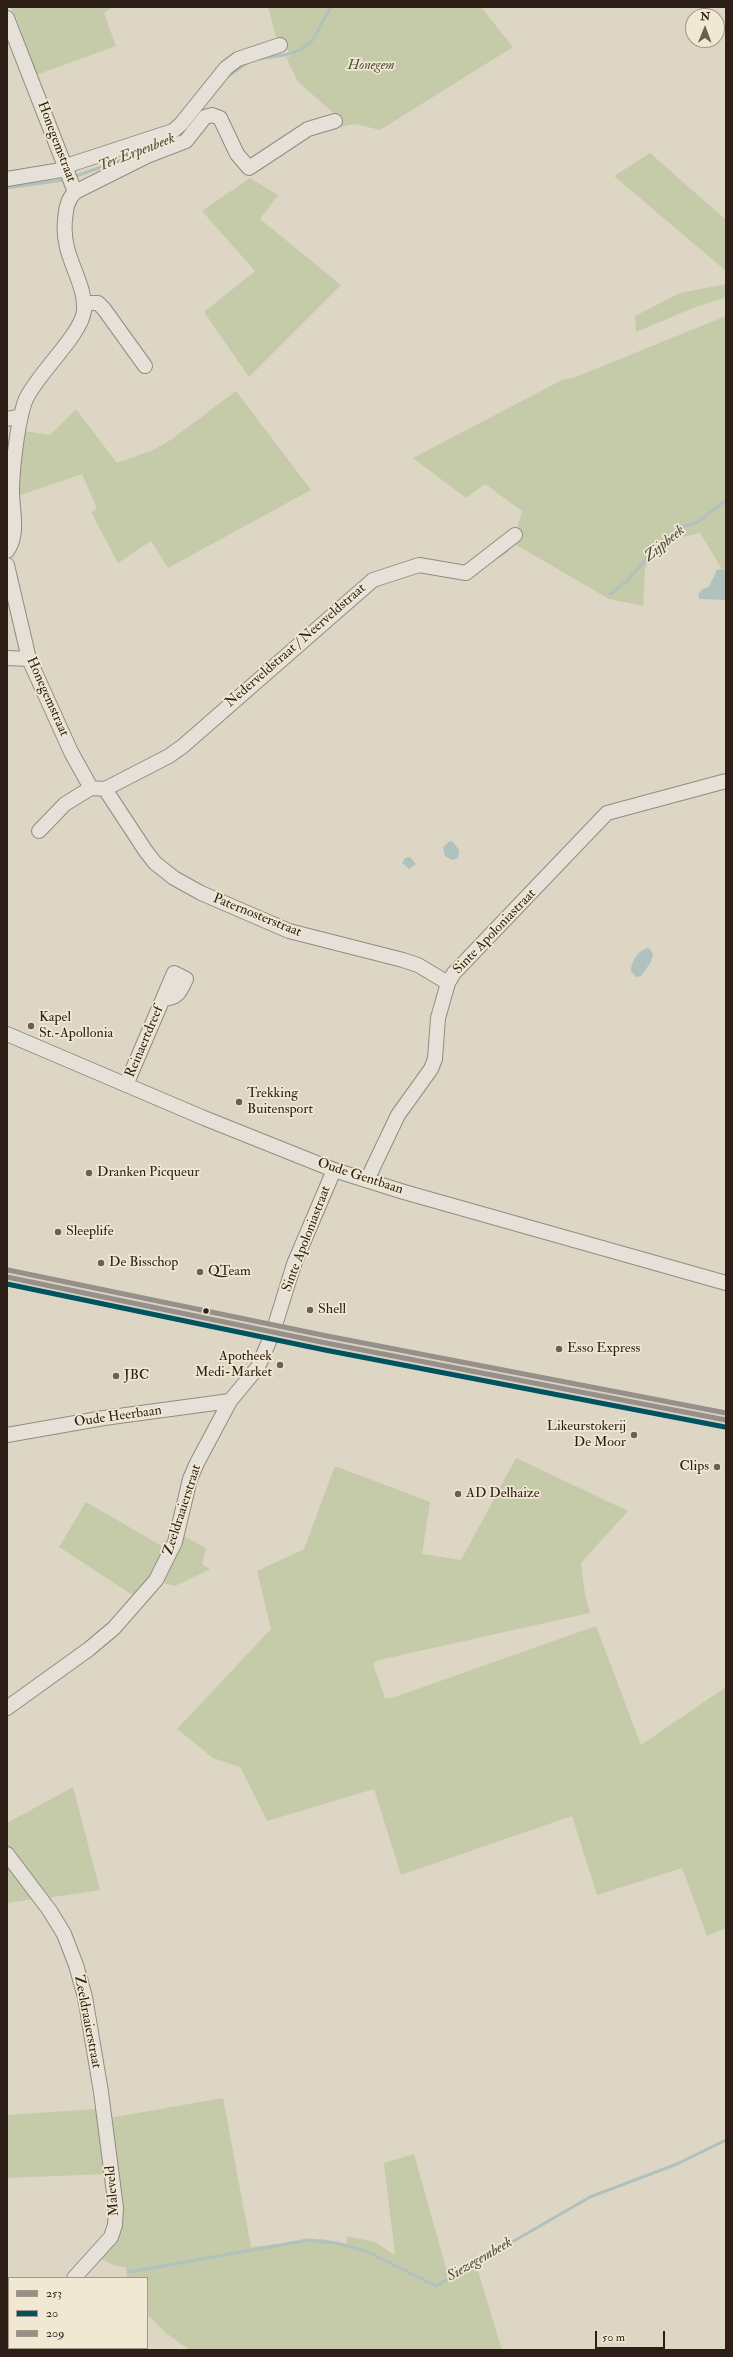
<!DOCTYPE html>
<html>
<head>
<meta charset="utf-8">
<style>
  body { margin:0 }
  #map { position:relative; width:733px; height:2357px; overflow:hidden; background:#ded6c4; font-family:"IM FELL Double Pica",serif }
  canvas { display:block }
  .frame { position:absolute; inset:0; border:8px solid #2e1f16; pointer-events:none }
  .legend { position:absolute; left:8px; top:2277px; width:140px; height:72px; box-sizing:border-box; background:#f0e8d2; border:1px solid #a29887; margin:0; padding:5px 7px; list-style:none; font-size:12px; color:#2e1f16 }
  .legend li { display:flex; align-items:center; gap:8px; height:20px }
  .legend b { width:20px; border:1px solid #a29887 }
  .north { position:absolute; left:685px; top:8px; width:40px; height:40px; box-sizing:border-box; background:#f0e8d2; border:1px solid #a29887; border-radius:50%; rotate:1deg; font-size:11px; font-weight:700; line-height:16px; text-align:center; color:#2e1f16 }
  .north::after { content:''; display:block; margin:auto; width:14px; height:18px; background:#6c5f53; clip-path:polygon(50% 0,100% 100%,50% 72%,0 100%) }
  .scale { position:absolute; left:595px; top:2331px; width:70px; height:18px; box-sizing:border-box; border:2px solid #2e1f16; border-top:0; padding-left:5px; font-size:12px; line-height:14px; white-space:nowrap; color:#2e1f16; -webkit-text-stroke:3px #f0e8d2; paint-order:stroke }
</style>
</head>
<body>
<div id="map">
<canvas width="733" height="2357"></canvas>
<div class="frame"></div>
<ul class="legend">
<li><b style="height:5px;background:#968f8a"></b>253</li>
<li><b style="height:5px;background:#005460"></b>20</li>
<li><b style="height:5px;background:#968f8a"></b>209</li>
</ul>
<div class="north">N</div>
<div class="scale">50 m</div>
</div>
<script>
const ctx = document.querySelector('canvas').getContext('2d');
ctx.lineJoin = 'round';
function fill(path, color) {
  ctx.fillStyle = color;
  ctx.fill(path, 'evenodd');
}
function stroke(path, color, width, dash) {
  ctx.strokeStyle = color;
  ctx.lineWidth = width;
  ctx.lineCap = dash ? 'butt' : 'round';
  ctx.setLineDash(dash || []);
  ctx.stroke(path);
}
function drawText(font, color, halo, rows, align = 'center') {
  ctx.font = font + ' "IM FELL Double Pica",serif';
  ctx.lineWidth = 3.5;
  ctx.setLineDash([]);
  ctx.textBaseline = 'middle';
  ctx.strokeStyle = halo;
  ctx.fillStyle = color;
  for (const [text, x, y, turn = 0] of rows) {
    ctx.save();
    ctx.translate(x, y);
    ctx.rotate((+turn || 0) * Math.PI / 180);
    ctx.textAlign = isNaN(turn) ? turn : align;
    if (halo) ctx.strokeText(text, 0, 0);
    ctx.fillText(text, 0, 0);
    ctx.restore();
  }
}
const green = new Path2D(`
  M 10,7 L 113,7 L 104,13 L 116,46 L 36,75 L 17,19 Z
  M 268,7 L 481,7 L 513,47 L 380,130 L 355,124 L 335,128 L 337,116 L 298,82 L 286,57 L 291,56 L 282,42 L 276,37 Z
  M 650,153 L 726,220 L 726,271 L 614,176 Z
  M 250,178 L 278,195 L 260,219 L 341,285 L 249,377 L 204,312 L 255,271 L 202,211 Z
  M 726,284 L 726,297 L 693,308 L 636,332 L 635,316 L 680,293 Z
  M 726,316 L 726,576 L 700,533 L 660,542 L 645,568 L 643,606 L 609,599 L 513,543 L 522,511 L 485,484 L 466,498 L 413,458 L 564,379 L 573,378 Z
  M 236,391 L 311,490 L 168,568 L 151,541 L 118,563 L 91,512 L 97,509 L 82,474 L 18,496 L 24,431 L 50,435 L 76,409 L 117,463 L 153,450 L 172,439 Z
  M 516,1458 L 628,1511 L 581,1563 L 585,1594 L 590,1613 L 379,1660 L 373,1664 L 385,1698 L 392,1698 L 596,1626 L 641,1745 L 726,1687 L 726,1928 L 707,1936 L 682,1868 L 597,1895 L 572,1816 L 401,1875 L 374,1789 L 267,1821 L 240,1767 L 213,1758 L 177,1729 L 271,1629 L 257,1571 L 304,1549 L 335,1466 L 430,1502 L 422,1554 L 461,1560 Z
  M 86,1502 L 167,1549 L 137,1598 L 59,1547 Z
  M 180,1534 L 206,1548 L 202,1564 L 210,1569 L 175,1586 L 159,1582 Z
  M 73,1787 L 100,1890 L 47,1898 L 7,1847 L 7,1823 Z
  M 7,1863 L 35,1899 L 7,1903 Z
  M 223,2098 L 251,2247 L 323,2239 L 347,2244 L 347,2236 L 375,2242 L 395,2255 L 384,2163 L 414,2154 L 448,2275 L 475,2261 L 502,2350 L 190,2350 L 166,2333 L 147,2314 L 147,2278 L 127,2278 L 126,2267 L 116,2266 L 101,2259 L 120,2235 L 123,2223 L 109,2118 Z
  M 97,2109 L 106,2174 L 7,2178 L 7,2115 Z`);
const water = new Path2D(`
  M 721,569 L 726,571 L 726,600 L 700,599 L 698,596 L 701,590 L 710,586 C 711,579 716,576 716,570 Z
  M 450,841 L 453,842 L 459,850 L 458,858 L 452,860 L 445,856 L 443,847 Z
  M 410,857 L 416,864 L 409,869 L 402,863 L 405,858 Z
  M 649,948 L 653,954 L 651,962 L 641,976 L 636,977 L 631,971 C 631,961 639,949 649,948 Z`);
const stream = new Path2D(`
  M 260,59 C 279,55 304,56 315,36 C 321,26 324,16 332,7
  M 227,77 L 247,63
  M 76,176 L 127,158
  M 7,188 L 63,180
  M 498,557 L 509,549
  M 610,594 L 626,582 L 648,557 L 685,526 L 698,522 L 726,500
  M 129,2272 L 308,2240 L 336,2243 L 366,2251 L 436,2286 L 590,2197 L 677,2164 L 726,2140`);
const minor = new Path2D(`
  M 7,18 L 75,192
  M 7,179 L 67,169 L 72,164 L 173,131 L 181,124 L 226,68 L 238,59 L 280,45
  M 84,303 L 98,303 L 104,309 L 145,366
  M 7,419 L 21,416
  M 7,551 C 20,534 11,507 12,486 C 13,464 18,418 26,399 C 38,373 81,335 84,311 C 86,280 61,257 65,220 C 66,209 67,200 75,192 L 147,156 L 186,141 L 205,117 L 212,115 L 220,118 L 237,154 L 249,168 L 308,129 L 335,121
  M 7,565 L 29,659 L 71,752 L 91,788 L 105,789
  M 7,658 L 29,659
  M 105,789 L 169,756 L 183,746 L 373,580 L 419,565 L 466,573 L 515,535
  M 105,789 L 145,850 L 155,863 L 174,878 L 201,893 L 289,931 L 403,960 L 418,965 L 448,983
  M 39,831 L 65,804 L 91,788
  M 7,1034 L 204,1118 L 334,1170 L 404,1192 L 726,1283
  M 126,1085 L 174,973 L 186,979 C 180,992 178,998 163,999
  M 367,1180 L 398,1115 L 431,1069 L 435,1059 L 438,1018 L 448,983 L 454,973 L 607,813 L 726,781
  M 7,1435 L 104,1418 L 230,1401
  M 7,1708 L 89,1649 L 114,1628 L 156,1580 L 175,1542 L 190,1479 L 197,1463 L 230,1401 L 258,1367 L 273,1332 L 294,1264 L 334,1170
  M 7,1854 L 50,1911 L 64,1934 L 76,1965 L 85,1997 L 101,2092 L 116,2208 L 115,2225 L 111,2237 L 74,2278
  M 7,2305 L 9,2307
  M 33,2348 L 34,2350`);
const major = new Path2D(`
  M 7,1277 L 326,1343 L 726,1420`);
const bus1 = new Path2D(`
  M 7,1277 L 326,1343 L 726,1420`);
const bus2 = new Path2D(`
  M 7,1284 L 325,1350 L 725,1427`);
const bus3 = new Path2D(`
  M 8,1270 L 327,1336 L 726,1413`);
const markers = [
  [31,1026,4,"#6c5f53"],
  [239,1102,4,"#6c5f53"],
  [89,1173,4,"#6c5f53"],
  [58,1232,4,"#6c5f53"],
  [101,1263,4,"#6c5f53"],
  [200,1272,4,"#6c5f53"],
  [310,1310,4,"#6c5f53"],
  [206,1311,3.5,"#2e1f16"],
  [559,1349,4,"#6c5f53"],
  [280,1365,4,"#6c5f53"],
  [116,1376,4,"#6c5f53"],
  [634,1435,4,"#6c5f53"],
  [717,1467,4,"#6c5f53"],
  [458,1494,4,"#6c5f53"]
];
const parkNames = [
  ["Honegem",371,66]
];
const streetNames = [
  ["Honegemstraat",56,142,69],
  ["Nederveldstraat / Neerveldstraat",296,646,-41],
  ["Honegemstraat",47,697,66],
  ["Paternosterstraat",257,916,22],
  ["Sinte Apoloniastraat",495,932,-46],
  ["Reinaertdreef",145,1042,-67],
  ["Oude Gentbaan",360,1177,18],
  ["Sinte Apoloniastraat",307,1239,-69],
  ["Oude Heerbaan",118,1417,-8],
  ["Zeeldraaierstraat",183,1510,-72],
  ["Zeeldraaierstraat",87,2022,79],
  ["Maleveld",113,2191,-95]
];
const poiNames = [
  ["Kapel",39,1018],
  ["St.-Apollonia",39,1034],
  ["Trekking",247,1094],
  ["Buitensport",247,1110],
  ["Dranken Picqueur",97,1173],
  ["Sleeplife",66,1232],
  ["De Bisschop",109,1263],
  ["QTeam",208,1272],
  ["Shell",318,1310],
  ["Esso Express",567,1349],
  ["Apotheek",272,1357,"right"],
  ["Medi-Market",272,1373,"right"],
  ["JBC",124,1376],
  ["Likeurstokerij",626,1427,"right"],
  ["De Moor",626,1443,"right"],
  ["Clips",709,1467,"right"],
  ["AD Delhaize",466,1494]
];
const waterNames = [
  ["Ter Erpenbeek",137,153,-21],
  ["Zijpbeek",665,544,-39],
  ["Siezegembeek",480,2260,-30]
];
fill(green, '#c5caa9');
fill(water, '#b0c1be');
stroke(stream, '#b0c1be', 3);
stroke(minor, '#928b80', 16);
stroke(major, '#797269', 18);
stroke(minor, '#e5e1d8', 14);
stroke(major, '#d9d2c3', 17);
stroke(bus1, '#968f8a', 5);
stroke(bus2, '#005460', 5);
stroke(bus3, '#968f8a', 5);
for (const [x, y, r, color] of markers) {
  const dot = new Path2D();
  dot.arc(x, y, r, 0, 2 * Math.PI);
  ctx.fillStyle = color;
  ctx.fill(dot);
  stroke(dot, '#f0e8d2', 1.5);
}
drawText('italic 14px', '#55503c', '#f0e8d2', parkNames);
drawText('14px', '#2e1f16', '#f0e8d2', streetNames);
drawText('14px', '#2e1f16', '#f0e8d2', poiNames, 'left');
drawText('italic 15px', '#4f4d48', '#f0e8d2', waterNames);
</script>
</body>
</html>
